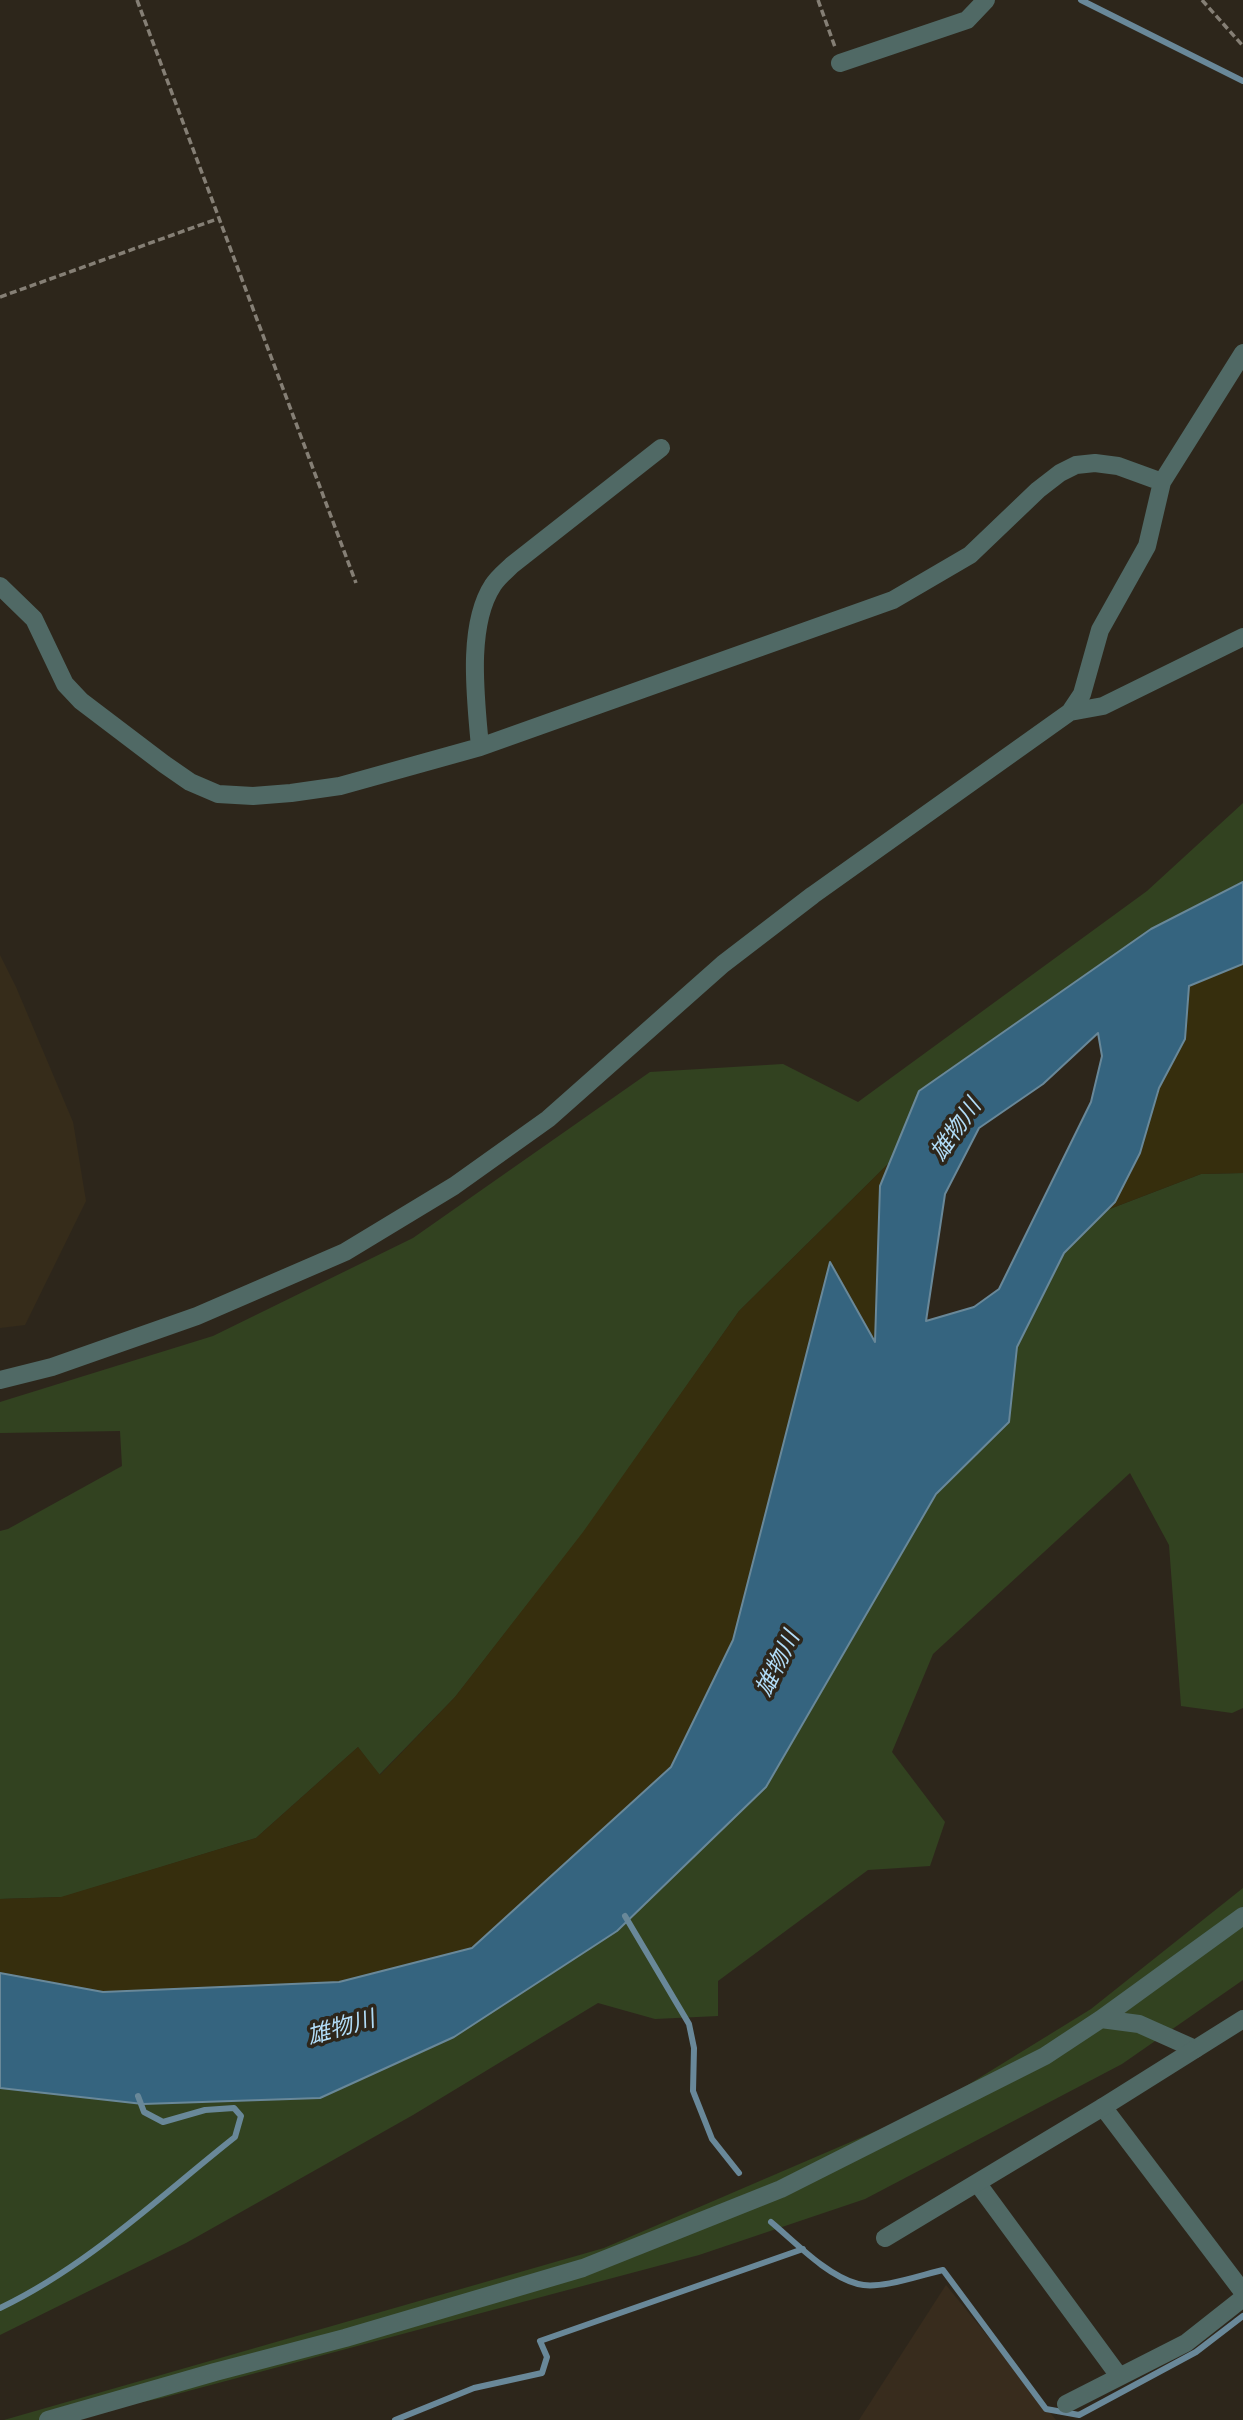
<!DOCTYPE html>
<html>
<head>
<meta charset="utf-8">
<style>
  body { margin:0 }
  canvas { display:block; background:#2d261b }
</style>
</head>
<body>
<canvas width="1243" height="2420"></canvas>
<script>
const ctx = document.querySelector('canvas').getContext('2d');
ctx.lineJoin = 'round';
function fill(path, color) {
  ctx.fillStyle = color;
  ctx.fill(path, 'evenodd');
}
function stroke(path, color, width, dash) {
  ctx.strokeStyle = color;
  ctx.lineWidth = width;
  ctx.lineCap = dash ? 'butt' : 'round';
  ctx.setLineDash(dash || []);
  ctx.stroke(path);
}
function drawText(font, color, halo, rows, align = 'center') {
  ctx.font = font + ' Mulish,"Noto Sans JP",sans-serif';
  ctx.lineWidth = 7;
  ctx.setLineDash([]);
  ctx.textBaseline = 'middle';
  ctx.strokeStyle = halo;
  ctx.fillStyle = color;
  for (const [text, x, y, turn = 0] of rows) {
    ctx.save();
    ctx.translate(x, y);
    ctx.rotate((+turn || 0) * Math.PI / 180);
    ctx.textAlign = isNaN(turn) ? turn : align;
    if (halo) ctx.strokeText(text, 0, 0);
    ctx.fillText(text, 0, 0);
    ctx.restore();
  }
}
const commercial = new Path2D(`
  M 946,2285 L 1056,2420 L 859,2420 Z`);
const built = new Path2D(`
  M 0,955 L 16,987 L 73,1122 L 86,1201 L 25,1325 L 0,1328 Z`);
const green = new Path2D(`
  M 1243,803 L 1243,882 L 1151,929 L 919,1091 L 890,1162 L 739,1311 L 584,1532 L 455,1697 L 379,1775 L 358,1747 L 256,1838 L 63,1897 L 0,1899 L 0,1531 L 8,1529 L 122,1466 L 120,1431 L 0,1433 L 0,1402 L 213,1336 L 413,1238 L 650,1072 L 783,1064 L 858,1102 L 1147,891 Z
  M 1243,1173 L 1243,1708 L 1232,1713 L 1181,1706 L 1169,1545 L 1130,1473 L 933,1654 L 892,1752 L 945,1822 L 930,1866 L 868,1870 L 718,1981 L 718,2016 L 655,2019 L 598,2003 L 413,2115 L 186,2243 L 0,2335 L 0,2088 L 146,2104 L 320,2098 L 766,1787 L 936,1494 L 1009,1422 L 1017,1347 L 1064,1253 L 1107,1210 L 1201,1174 Z
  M 1243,1888 L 1243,1980 L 1122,2064 L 865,2199 L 699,2255 L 162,2398 L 56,2420 L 4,2420 L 604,2248 L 932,2107 L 1091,2009 Z`);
const sand = new Path2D(`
  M 1243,964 L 1243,1173 L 1201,1174 L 1107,1210 L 1140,1153 L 1159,1088 L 1185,1039 L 1189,986 Z
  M 890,1162 L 880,1186 L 875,1344 L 830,1263 L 733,1640 L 671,1767 L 472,1948 L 339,1982 L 103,1992 L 0,1973 L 0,1899 L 61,1897 L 256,1838 L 358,1747 L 380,1775 L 455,1697 L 583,1532 L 739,1311 Z`);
const water = new Path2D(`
  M 1243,882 L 1243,964 L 1189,986 L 1185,1039 L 1159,1088 L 1140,1153 L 1115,1202 L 1064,1253 L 1017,1347 L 1009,1422 L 936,1494 L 766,1787 L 617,1931 L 454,2037 L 320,2098 L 143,2104 L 0,2088 L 0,1973 L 103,1992 L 339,1982 L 472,1948 L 671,1767 L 733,1640 L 830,1262 L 875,1342 L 880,1186 L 919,1091 L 1151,929 ZM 1098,1033 L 1102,1056 L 1091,1102 L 999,1289 L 974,1307 L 926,1321 L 945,1194 L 979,1128 L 1043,1084 Z`);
const stream = new Path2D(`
  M 1081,0 L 1243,81
  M 625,1916 L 689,2024 L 694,2048 L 693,2091 L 712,2139 L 739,2173
  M 771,2222 C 795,2242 827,2276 858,2284 C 880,2290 921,2275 943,2270 L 1046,2409 L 1079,2415 L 1196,2352 L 1243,2316
  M 0,2308 C 88,2266 159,2197 235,2137 L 241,2116 L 234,2108 L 205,2110 L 163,2122 L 144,2112 L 138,2096
  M 395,2420 L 474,2388 L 542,2373 L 547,2357 L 540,2341 L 803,2249`);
const path = new Path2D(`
  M 137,0 L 356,583
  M 818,0 L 835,47
  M 1202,0 L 1243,46
  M 0,297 L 217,219`);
const minor = new Path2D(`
  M 840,63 L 967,20 L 986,0
  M 0,586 L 34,619 L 65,684 L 81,701 L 164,764 L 190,782 L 218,794 L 253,796 L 291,793 L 340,786 L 480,747 L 893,600 L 970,555 L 1038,490 L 1060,473 L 1076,465 L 1095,463 L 1118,466 L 1162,482
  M 1070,712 L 1103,706 L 1243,637
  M 480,747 C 476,700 466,626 493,585 C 498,577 506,571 512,565 L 661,448
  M 0,1380 L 52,1367 L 197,1316 L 345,1252 L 454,1186 L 548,1119 L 723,964 L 813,895 L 1070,712 L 1082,694 L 1100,630 L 1147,546 L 1162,482 L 1243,353
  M 1101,2019 L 1139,2024 L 1195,2049
  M 1103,2107 L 1243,2292
  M 978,2184 L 1119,2376
  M 1066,2404 L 1186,2343 L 1243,2298
  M 48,2420 L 215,2372 L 345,2338 L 583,2268 L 781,2189 L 1045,2056 L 1101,2019 L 1243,1916`);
const tertiary = new Path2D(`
  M 885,2238 L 1103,2107 L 1243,2019`);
const waterNames = [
  ["雄物川",956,1130,-55],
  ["雄物川",778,1664,-64],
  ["雄物川",341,2028,-16]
];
fill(commercial, '#382c1d');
fill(built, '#362c1a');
fill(green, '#324220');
fill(sand, '#362e0d');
fill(water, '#35647f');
stroke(water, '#698899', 2);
stroke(stream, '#698899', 6);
stroke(path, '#857f75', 3.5, [7, 3.5]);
stroke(minor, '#506965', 18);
stroke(tertiary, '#506965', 18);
drawText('italic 23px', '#b1dcf7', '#2d261b', waterNames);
</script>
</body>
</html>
